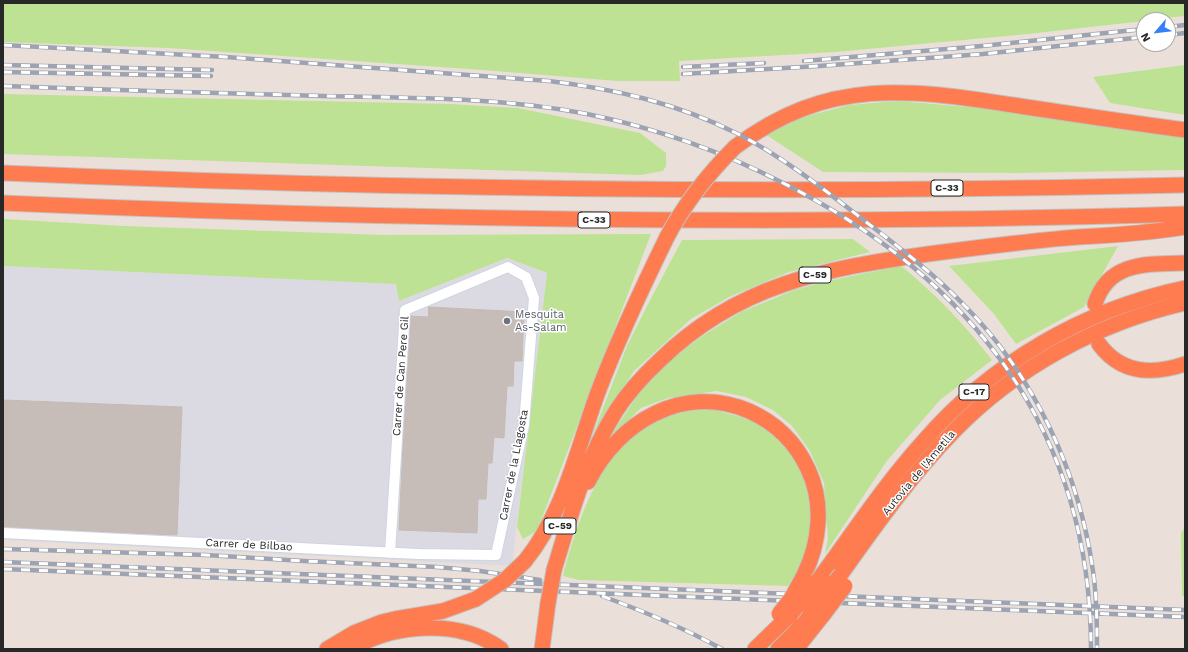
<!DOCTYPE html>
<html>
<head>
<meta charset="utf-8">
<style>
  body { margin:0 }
  #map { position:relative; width:1188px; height:652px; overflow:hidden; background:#ebe0d9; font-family:"Work Sans",sans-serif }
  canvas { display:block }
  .frame { position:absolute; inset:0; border:4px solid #282828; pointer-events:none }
  .north { position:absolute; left:1136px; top:12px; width:40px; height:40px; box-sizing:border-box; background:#fff; border:1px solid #a9a9a9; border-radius:50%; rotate:242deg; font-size:11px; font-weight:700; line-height:16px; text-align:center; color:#282828 }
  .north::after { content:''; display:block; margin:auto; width:14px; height:18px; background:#367efa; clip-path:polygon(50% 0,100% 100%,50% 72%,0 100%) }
</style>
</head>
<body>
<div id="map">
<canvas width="1188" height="652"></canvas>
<div class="frame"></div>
<div class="north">N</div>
</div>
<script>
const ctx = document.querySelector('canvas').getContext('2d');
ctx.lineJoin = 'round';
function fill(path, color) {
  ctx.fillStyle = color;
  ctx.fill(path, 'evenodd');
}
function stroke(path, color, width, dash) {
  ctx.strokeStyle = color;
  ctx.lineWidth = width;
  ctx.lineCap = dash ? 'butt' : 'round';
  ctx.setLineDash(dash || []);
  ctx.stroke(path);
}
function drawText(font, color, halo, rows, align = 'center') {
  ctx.font = font + ' "Work Sans",sans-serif';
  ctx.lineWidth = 3;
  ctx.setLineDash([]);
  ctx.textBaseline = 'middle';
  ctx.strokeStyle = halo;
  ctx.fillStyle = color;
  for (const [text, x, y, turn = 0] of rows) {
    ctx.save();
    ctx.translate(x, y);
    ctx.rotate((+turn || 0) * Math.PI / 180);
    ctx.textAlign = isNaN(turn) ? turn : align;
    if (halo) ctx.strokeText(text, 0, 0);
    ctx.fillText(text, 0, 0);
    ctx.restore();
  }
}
const industrial = new Path2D(`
  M 507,258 L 547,273 L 512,566 L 3,540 L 3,266 L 396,284 L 399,301 Z`);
const green = new Path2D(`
  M 3,3 L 1185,3 L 1185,16 L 1144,20 L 1144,21 L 1028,34 L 836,52 L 679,61 L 680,81 L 617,81 L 483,70 L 168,48 L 3,42 Z
  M 1185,65 L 1185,115 L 1110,103 L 1093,77 Z
  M 3,94 L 450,104 L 518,108 L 640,133 L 666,153 L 666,166 L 663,171 L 640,175 L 3,154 Z
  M 898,101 L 991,109 L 1185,137 L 1185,170 L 1017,173 L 823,172 L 765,134 L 804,117 L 849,105 Z
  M 3,219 L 125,226 L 385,235 L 651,234 L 537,531 L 523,539 L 517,527 L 547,273 L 507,258 L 399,301 L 396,284 L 3,266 Z
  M 853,239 L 870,252 L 789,272 L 731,296 L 691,319 L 634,371 L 593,434 L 627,346 L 647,306 L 682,240 Z
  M 1118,246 L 1084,307 L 1016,344 L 994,314 L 949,266 Z
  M 901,266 C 936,294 964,324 992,360 L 940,400 L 886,462 L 825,554 L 828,538 L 824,483 L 810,451 L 792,426 L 773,410 L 746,397 L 717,391 L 668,398 L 641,408 L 608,440 L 639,393 L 676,355 L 704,335 L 741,312 L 792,291 L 823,282 Z
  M 714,410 C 730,414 745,417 760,425 C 802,450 820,505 806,551 C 802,564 795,575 788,586 L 579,580 L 563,576 C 578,518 605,436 668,416 C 683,411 698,410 714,410 Z
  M 1185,527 L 1185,596 L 1182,596 L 1181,533 Z`);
const building = new Path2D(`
  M 429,307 L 524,312 L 522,361 L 514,361 L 513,386 L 507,386 L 504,438 L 494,437 L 492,463 L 488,463 L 486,499 L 478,499 L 477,533 L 399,530 L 409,316 L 428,317 Z
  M 3,400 L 182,407 L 177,535 L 3,528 Z`);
const minor = new Path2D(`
  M 3,533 L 418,554 L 496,555 L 524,425 L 534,298 L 526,277 L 508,267 L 405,310 L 390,553`);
const highway = new Path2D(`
  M 735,147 C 832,74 915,90 1026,107 C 1079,115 1132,123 1185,130
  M 3,173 C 397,190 791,194 1185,185
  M 3,203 C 397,220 791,226 1185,214
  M 1095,304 C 1108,261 1148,264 1185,263
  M 1099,344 C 1121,374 1152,375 1185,364
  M 588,482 C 618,422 683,383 749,411 C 776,423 796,443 808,469 C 824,503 820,542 804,575
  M 525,561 C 564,513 577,449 598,392 C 618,339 642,288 667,237
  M 554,570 C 571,515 585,460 616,411 C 628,392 644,375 660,360 C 738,284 824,269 928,254 C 974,248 1020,242 1066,238 C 1106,235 1146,234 1185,227
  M 841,574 C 876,525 911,475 953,432 C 1016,367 1098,323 1185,303
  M 822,575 C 855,530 886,483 923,442 C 990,364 1084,309 1185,288
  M 327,649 L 354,633 L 382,622 L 395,619 L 443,611 L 476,599
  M 351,649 C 394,624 459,618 501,649
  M 542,649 L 548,603
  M 755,649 L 791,614
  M 778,649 L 796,631 L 810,614
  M 796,649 L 823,615`);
const rail = new Path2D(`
  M 1168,27 L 1185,25
  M 1168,35 L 1185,33
  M 3,45 L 226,57 L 549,81 C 615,89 676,103 736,133 C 780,155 821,187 861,218 C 896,245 932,272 963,304 C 1034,375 1079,472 1093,571 C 1097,597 1097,623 1097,649
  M 804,61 L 982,46 L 1144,29
  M 3,65 L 212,70
  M 683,67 L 764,63
  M 3,72 L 211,76
  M 683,74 L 819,66 L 983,54 L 1144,37
  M 3,86 C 110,90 216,93 323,96 C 411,98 500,97 587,114 C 655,128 721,151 783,183 C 972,278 1091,432 1091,649
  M 3,549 L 206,555 L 304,561 L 437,567 L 480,571 L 540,580
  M 3,562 L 1185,610
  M 3,569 L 1185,617
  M 602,596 C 643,611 684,628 722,649`);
const highwayBridge = new Path2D(`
  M 667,237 C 685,203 708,174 735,147
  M 476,599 L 505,580 L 525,561
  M 548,603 L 554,570
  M 779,614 L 791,599 L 804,575
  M 791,614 L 822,575
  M 810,614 L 841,574
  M 823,615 L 845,586`);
const markers = [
  [507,321,4,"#6b7280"]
];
const shields = [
  [947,188,32],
  [594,220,32],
  [815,275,32],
  [974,392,30],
  [560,526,32]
];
const shieldNames = [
  ["C-33",947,188],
  ["C-33",594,220],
  ["C-59",815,275],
  ["C-17",974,392],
  ["C-59",560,526]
];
const worshipNames = [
  ["Mesquita",515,315],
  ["As-Salam",515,328]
];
const streetNames = [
  ["Carrer de Can Pere Gil",401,376,-86],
  ["Carrer de la Llagosta",514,465,-79],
  ["Autovia de l'Ametlla",919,473,-50],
  ["Carrer de Bilbao",249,545,3]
];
fill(industrial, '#dbdae2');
fill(green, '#bde294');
fill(building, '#c6bdb9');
stroke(building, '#c5bbb3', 1);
stroke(minor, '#ced5e1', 12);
stroke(highway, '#c3c3c3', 17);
stroke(minor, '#fff', 10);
stroke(highway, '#fe7c50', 15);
stroke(rail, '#9ca3b2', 4.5);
stroke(rail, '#fff', 3, [9]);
stroke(highwayBridge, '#c3c3c3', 17, []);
stroke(highwayBridge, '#fe7c50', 15);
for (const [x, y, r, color] of markers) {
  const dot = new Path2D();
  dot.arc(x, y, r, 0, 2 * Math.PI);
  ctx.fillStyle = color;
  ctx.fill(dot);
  stroke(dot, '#fff', 1.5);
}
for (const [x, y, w] of shields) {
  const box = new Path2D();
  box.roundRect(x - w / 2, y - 8, w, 16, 3);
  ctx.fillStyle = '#fff';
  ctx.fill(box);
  stroke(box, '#282828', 1);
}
drawText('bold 10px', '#282828', null, shieldNames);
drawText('11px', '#5b616d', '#fff', worshipNames, 'left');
drawText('11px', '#282828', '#fff', streetNames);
</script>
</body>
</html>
